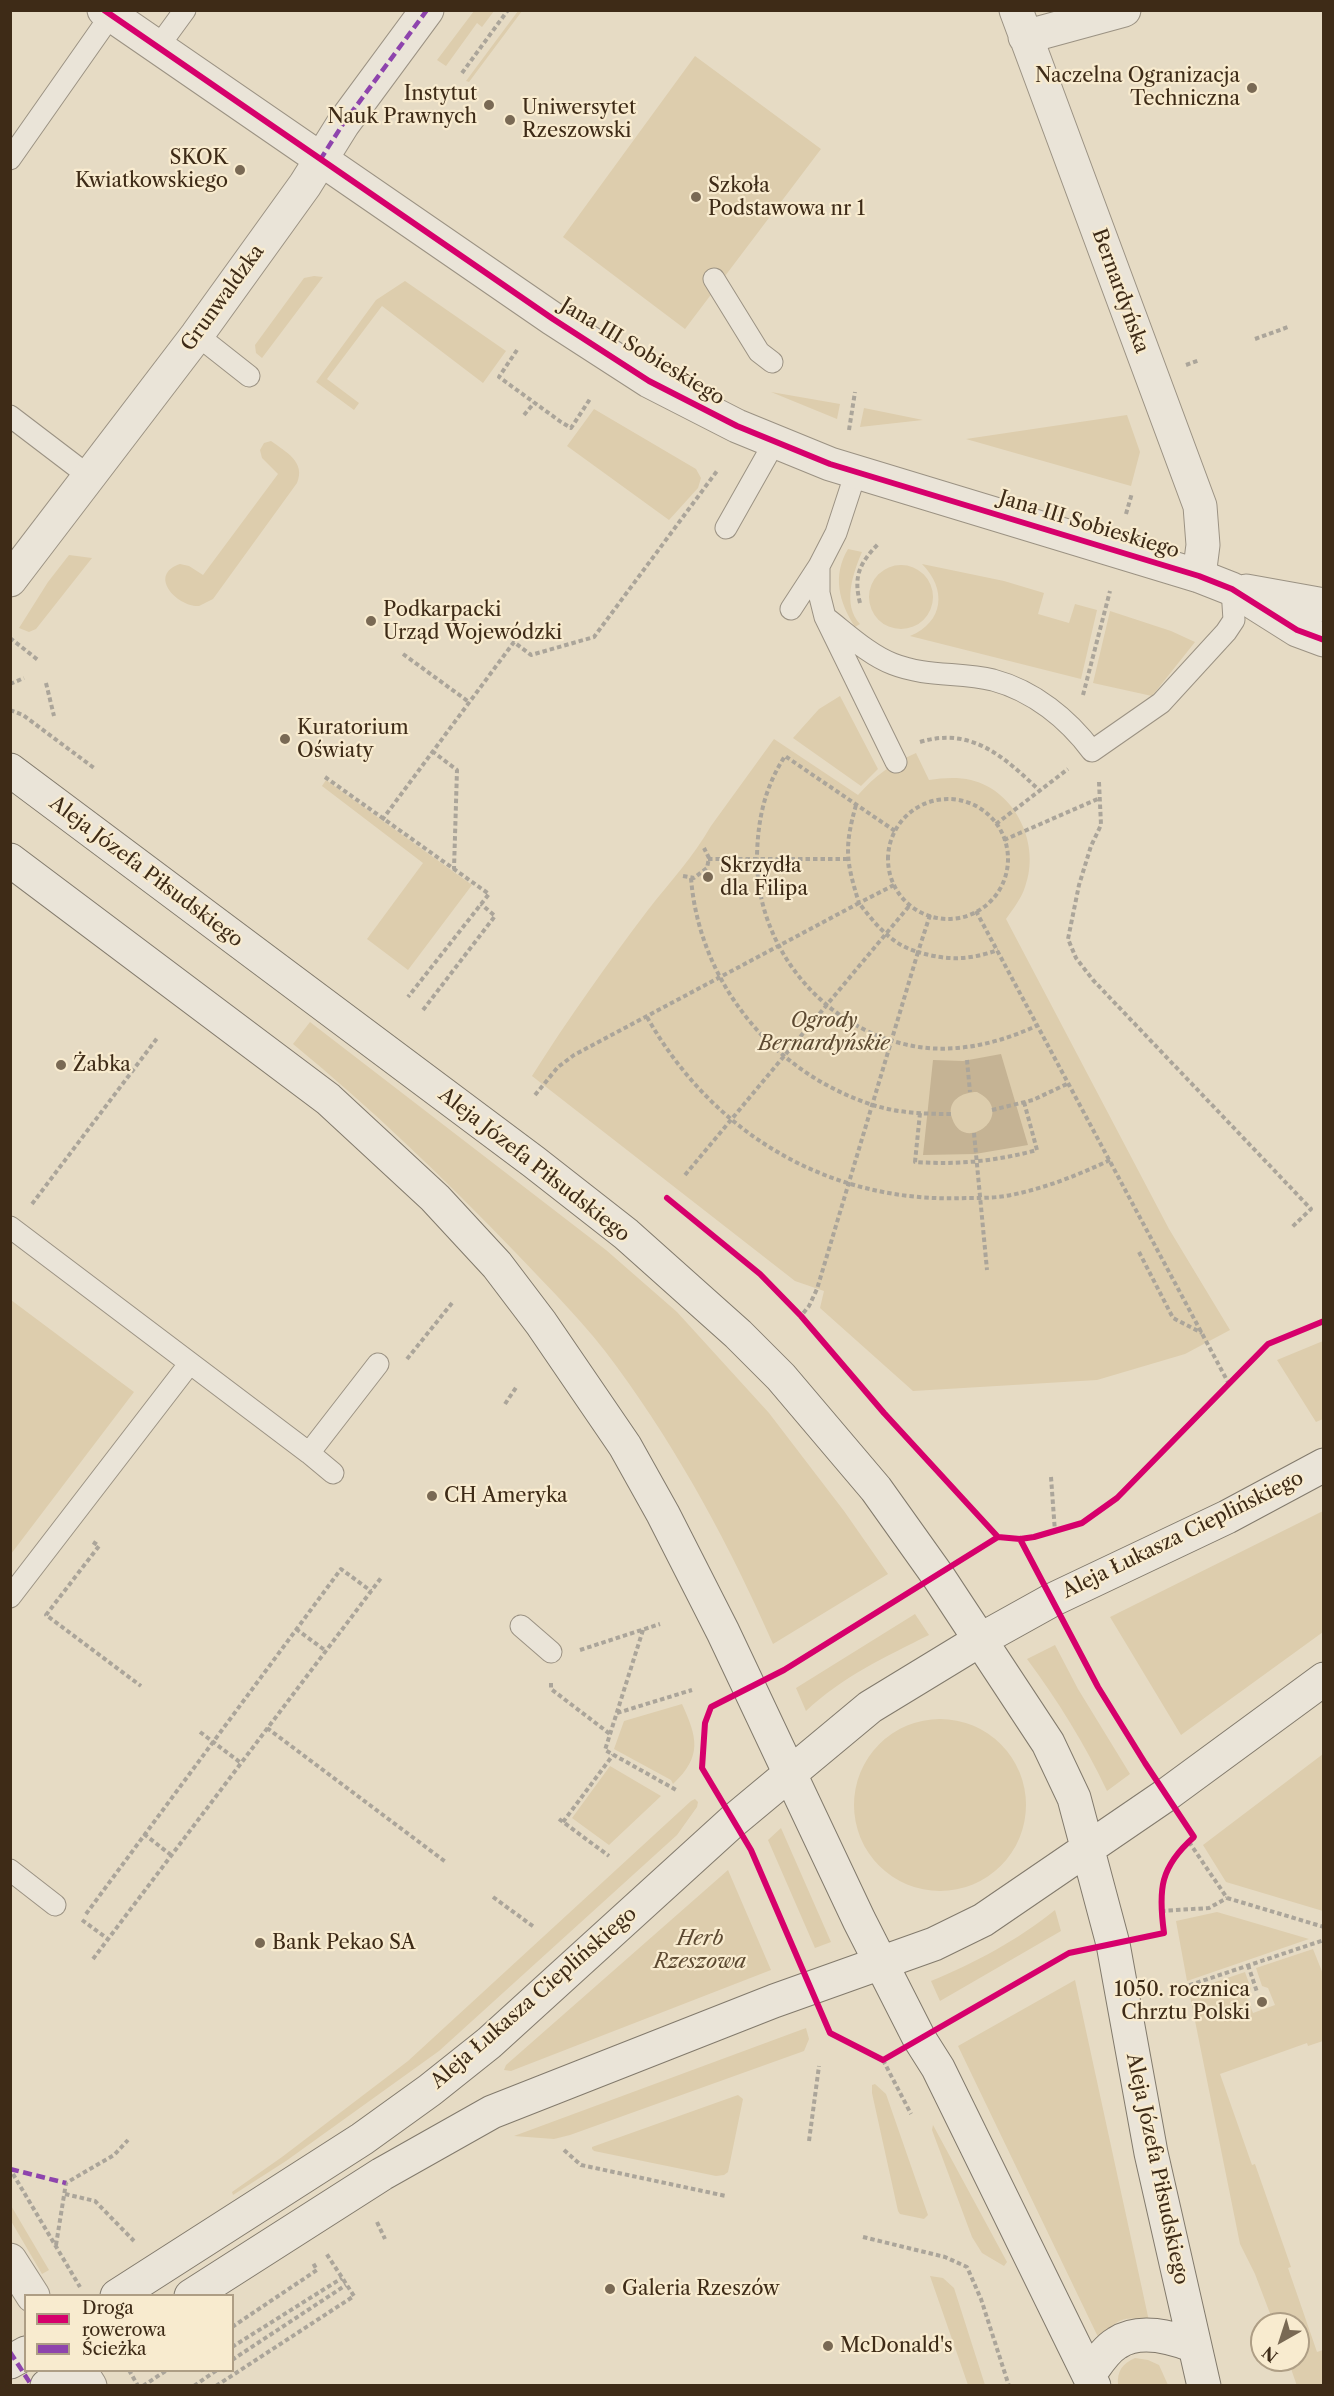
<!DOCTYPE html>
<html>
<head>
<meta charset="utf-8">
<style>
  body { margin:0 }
  #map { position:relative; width:1334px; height:2396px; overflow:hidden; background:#e6dbc4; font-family:"Libre Caslon Text",serif }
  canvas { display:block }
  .frame { position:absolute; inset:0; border:12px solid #3e2b17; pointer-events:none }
  .legend { position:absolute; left:24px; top:2294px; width:210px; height:78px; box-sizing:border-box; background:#f8ebcf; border:2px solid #ae9e85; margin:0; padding:8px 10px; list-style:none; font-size:18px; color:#3e2b17 }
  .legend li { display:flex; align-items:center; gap:12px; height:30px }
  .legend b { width:30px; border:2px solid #ae9e85 }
  .north { position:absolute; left:1250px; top:2312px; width:60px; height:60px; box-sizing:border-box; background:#f8ebcf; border:2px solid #ae9e85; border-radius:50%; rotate:219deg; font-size:16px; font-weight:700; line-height:24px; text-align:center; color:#3e2b17 }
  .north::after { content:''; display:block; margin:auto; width:21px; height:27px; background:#796954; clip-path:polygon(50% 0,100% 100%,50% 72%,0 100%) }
</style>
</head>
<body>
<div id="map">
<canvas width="1334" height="2396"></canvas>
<div class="frame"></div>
<ul class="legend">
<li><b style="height:8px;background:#d6006c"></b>Droga rowerowa</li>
<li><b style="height:8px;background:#8e44ad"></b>Ścieżka</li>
</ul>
<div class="north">N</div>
</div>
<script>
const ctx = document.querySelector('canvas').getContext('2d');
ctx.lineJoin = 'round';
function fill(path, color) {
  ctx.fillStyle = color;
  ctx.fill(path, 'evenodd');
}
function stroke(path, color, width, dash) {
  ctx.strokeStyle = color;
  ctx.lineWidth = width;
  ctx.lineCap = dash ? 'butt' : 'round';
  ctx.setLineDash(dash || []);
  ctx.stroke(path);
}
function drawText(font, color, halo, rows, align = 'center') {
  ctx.font = font + ' "Libre Caslon Text",serif';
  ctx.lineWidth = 4.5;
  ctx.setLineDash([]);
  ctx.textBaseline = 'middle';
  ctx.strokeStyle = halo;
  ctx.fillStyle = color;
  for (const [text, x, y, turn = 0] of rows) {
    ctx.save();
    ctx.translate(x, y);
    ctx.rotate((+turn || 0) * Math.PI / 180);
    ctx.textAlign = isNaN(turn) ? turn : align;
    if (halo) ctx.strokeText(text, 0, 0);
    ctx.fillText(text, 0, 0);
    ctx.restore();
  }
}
const green = new Path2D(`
  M 474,11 L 494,11 L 482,27 L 477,23 L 446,66 L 437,60 Z
  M 518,11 L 522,11 L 469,82 L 466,81 Z
  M 695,56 L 821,149 L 685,329 L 563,237 Z
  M 314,276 L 323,277 L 262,358 L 256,353 L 255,345 L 304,278 Z
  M 405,281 L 506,351 L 483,383 L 382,306 L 327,379 L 359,403 L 354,410 L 316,382 L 376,300 Z
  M 771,392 L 840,404 L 837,419 Z
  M 864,408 L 923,420 L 860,427 Z
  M 594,409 L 696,469 L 701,478 L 698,488 L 669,520 L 567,446 Z
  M 1127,415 L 1140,452 L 1131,486 L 966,439 Z
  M 271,441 C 286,452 306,462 297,483 L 213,599 L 199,606 C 177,607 147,575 180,564 L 189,566 L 203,575 L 278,474 L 262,458 L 260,450 L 264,443 Z
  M 848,549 L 862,552 C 853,573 842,605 860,624 L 855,627 C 839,602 832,576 848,549 Z
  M 69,555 L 92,558 L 36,629 L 29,632 L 19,628 L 48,582 Z
  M 922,564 L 1004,581 L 1044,593 L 1038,614 L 1069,623 L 1075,604 L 1097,610 L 1081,679 L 910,636 C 944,622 947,589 922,564 Z
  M869 597a32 32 0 1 1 64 0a32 32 0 1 1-64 0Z
  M 1110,611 L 1171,631 L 1195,642 L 1152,696 L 1093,683 Z
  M 840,696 L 878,769 L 861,786 L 793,738 L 819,709 Z
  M 774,739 L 858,795 C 875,776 892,763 916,753 L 929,780 C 943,778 957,777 971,780 C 1016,791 1041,845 1025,887 C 1021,899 1013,909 1006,919 L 1169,1229 L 1230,1330 L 1185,1354 L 1097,1380 L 913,1391 L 820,1308 L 824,1291 L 795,1281 L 532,1076 C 568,1019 607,964 648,910 C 669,883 694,856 711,826 Z
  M 326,780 L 472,885 L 408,970 L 367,939 L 423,863 L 322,786 Z
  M 310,1022 L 606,1250 L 677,1312 L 769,1413 L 844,1511 L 888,1574 L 773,1644 C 731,1548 680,1453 617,1367 C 587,1325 550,1289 515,1252 C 444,1178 372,1109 293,1044 Z
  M 11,1300 L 134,1392 L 11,1554 L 10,1554 Z
  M 1323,1341 L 1323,1419 L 1316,1422 L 1277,1360 Z
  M 1323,1511 L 1323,1632 L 1181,1735 L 1110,1617 Z
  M 915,1614 L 929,1635 C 885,1657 842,1677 806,1711 L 796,1688 Z
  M 1055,1645 L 1078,1689 L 1130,1774 L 1107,1791 C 1085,1744 1058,1701 1027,1659 Z
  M 682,1704 C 697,1737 703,1756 673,1784 L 671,1780 L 614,1749 L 624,1721 Z
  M854 1805a86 86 0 1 1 172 0a86 86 0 1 1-172 0Z
  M 1323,1754 L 1323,1911 L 1226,1882 L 1203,1845 Z
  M 610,1766 L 661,1796 L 609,1845 L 572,1818 Z
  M 695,1799 L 698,1802 L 697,1807 L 677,1835 L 439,2051 L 286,2161 L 233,2195 L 232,2192 L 282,2157 L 408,2061 L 691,1801 Z
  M 781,1828 L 831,1942 L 815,1948 L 768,1840 Z
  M 728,1870 L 771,1970 L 511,2071 L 504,2070 L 506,2065 Z
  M 1055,1910 L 1061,1931 L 940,2001 L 931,1981 C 977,1962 1016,1941 1055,1910 Z
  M 1217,1912 L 1309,1939 L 1187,1981 L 1176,1921 Z
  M 1313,1949 L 1323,1974 L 1323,2041 L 1308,2046 L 1307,2043 L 1220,2074 L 1252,2165 L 1255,2164 L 1291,2267 L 1288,2268 L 1317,2352 L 1323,2350 L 1323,2385 L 1297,2386 L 1288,2360 L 1298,2360 L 1298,2324 L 1274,2324 L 1255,2274 L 1240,2244 L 1189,1991 L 1245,1972 L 1251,1989 L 1247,1998 L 1253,2013 L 1275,2005 L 1268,1988 L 1262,1986 L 1256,1968 Z
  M 1075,1980 L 1149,2321 C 1122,2315 1117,2320 1099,2339 L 958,2046 Z
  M 806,2028 L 809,2039 L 804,2051 L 570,2135 L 554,2139 L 514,2136 Z
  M 875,2084 L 886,2094 L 928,2215 L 924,2219 L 900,2214 L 898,2211 L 872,2093 L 872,2085 Z
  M 738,2095 L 743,2099 L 728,2172 L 724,2175 L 716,2176 L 594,2151 L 592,2149 L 592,2147 Z
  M 933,2125 L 1007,2262 L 1004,2266 L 982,2253 L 972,2237 L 932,2130 Z
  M 10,2204 L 49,2270 L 42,2274 L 11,2221 Z
  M 930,2276 L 943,2278 L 954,2288 L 985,2385 L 968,2385 Z
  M 1135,2358 L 1148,2360 L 1159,2365 L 1168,2385 L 1118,2385 C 1117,2371 1122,2364 1135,2358 Z`);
const water = new Path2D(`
  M 1001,1054 L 1028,1145 L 975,1154 L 923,1155 L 933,1060 L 963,1061 ZM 977,1092 C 1019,1113 964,1156 952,1118 C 946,1101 962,1092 977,1092 Z`);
const path = new Path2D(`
  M 462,73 L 508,10
  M 1255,339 L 1288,327
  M 517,350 L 499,377 L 561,422 L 571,428 L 590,399
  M 1186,365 L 1200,360
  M 524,415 L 534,403
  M 849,430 L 855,392
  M 1126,514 L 1132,493
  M 860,603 C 853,575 860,563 879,543
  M 10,638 L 38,660
  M 403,654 L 469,702
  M 46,683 L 54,716
  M 10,684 L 24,678
  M 1083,695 L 1110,591
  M 10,710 L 23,715 L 94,768
  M 920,742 C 972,726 1005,758 1040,791
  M 432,751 L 457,770 L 454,869
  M 325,777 L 489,894 L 408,997
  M 1099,782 L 1101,825 L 1091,846 L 1079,885 L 1068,939 L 1076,958 L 1093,980 L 1311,1209 L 1291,1228
  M888 859a60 60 0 1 1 120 0a60 60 0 1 1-120 0Z
  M 856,805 C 844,848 846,861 859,903 L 894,885
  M 382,820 L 514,642 L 531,655 L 594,637 L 717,471
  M 996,824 L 1068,769
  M 895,831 L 785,756 C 765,787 758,818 757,855 C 755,948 826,1033 919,1047 C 959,1053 1003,1042 1038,1025
  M 1004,840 L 1100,798
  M 708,859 L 847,859
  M 683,876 L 694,878 L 707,868 L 709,858 L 704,848
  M 691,878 C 699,981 771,1071 870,1104 C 896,1113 924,1114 951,1114
  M 976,911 L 1229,1384
  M 930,915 L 918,952 C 948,961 969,960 998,950
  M 423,1010 L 495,916 L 481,904
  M 647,1017 C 713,1134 830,1204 966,1198 C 981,1198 997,1198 1011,1195 C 1046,1188 1078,1175 1110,1160
  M 967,1060 L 970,1092
  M 535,1095 L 558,1067 L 574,1055 L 859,903 C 875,924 892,945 918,952 L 817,1289 L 809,1306 L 801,1316
  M 992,1110 L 1033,1100 L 1069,1083
  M 920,1113 L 915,1162 C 957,1165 997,1161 1037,1150 L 1024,1102
  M 974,1133 L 987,1270
  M 685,1175 L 910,905
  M 32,1204 L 158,1037
  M 1139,1252 L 1173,1318 L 1202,1333
  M 407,1359 L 452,1303
  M 505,1404 L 517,1386
  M 1051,1477 L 1055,1532
  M 93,1542 L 99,1546 L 46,1615 L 141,1686
  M 296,1629 L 326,1651
  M 643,1630 L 605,1750 L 678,1791
  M 580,1650 L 660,1624
  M 551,1683 L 551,1689 L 610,1734
  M 617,1713 L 692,1690
  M 267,1728 L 447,1863
  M 200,1732 L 241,1763
  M 559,1819 L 609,1856
  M 563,1822 L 613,1755
  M 144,1834 L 171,1855
  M 1189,1842 L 1227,1898 L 1324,1927
  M 493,1897 L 534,1927
  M 1161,1911 L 1209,1908 L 1227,1898
  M 86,1914 L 341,1569 L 371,1591
  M 82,1920 L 108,1939
  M 93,1959 L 381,1578
  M 1248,1965 L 1257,1992
  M 1175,1990 L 1324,1940
  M 883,2060 L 911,2114
  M 809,2141 L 819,2066
  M 564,2150 L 581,2165 L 726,2196
  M 13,2174 L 80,2287
  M 65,2194 L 95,2201 L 134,2241
  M 377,2222 L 385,2239
  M 863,2237 L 945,2257 L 967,2267 L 981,2299 L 1009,2386
  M 56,2245 L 66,2183 L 114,2155 L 128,2140
  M 232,2327 L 317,2270 L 313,2263
  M 232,2347 L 342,2278
  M 232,2360 L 346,2285
  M 129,2370 L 138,2386
  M 143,2386 L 167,2370
  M 194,2386 L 217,2370
  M 216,2386 L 354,2296 L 326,2253`);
const lane = new Path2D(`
  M 158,47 L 185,10
  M 10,159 L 111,15
  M 714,279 L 759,352 L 772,362
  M 197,335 L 249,376
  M 10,416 L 90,477
  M 726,528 L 774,443
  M 819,566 L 819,593 L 825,617 L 896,762
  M 791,609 L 819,566 L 836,533 L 856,472
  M 825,617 C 846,633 869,655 893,664 C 926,677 960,672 993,680 C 1034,691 1068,719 1092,751 L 1161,703 L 1226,632 L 1234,620 L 1232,589
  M 10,1227 L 309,1453 L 378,1364
  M 309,1453 L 333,1473
  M 10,1597 L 190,1363
  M 521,1626 L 551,1652
  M 10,1870 L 55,1905`);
const street = new Path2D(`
  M 104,10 L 553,319 L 649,381 L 737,426 L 830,464 L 1199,576 L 1232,589 L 1297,630 L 1324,640
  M 1016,10 L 1200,506 L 1203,545 L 1199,576
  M 1025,37 L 1124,10
  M 10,580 L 197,335 L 305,185 L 343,124 L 427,10
  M 1246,591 L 1324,605
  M 10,2260 L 33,2296
  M 80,2370 L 90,2386`);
const secondary = new Path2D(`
  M 10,770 L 534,1162 L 626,1234 L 738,1334 L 781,1377 L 876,1489 L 938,1576 L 1048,1743 L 1074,1798 L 1113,1944 L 1151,2153 L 1204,2386
  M 10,860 L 328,1099 L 435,1198 L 497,1265 L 541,1323 L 625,1446 L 663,1514 L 723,1632 L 859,1920 L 919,2038 L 938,2068 L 1094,2386
  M 117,2296 L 362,2139 L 430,2090 L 489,2043 L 733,1821 L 870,1707 L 980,1640 L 1052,1600 L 1227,1517 L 1324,1465
  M 191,2296 L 382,2174 L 492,2112 L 774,2001 L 934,1944 L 983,1920 L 1166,1795 L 1324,1679
  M 10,2362 L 26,2353
  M 1089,2375 C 1097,2364 1105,2350 1117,2343 C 1140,2328 1171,2337 1194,2346
  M 47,2386 L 71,2370`);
const quiet = new Path2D(`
  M 320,160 L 343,124 L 427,10
  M 10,2169 L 66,2183
  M 10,2352 L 32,2386`);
const cycleway = new Path2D(`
  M 104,10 L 553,319 L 649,381 L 737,426 L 830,464 L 1199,576 L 1232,589 L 1297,630 L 1324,640
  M 667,1198 L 760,1274 L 801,1316 L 884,1413 L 998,1537
  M 1020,1539 L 1098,1687 L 1145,1763 L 1194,1837 C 1160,1867 1158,1889 1164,1933 L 1069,1953 L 883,2060 L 830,2033 L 751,1850 L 702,1768 L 705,1723 L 711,1707 L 784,1670 L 998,1537 L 1020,1539 L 1034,1537 L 1082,1523 L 1117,1498 L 1268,1344 L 1324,1321`);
const markers = [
  [1252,88,6,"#796954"],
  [489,105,6,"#796954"],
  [510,120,6,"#796954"],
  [240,170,6,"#796954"],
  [696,197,6,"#796954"],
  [371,621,6,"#796954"],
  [285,739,6,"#796954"],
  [708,877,6,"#796954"],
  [61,1065,6,"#796954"],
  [432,1496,6,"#796954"],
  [260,1943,6,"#796954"],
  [1262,2002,6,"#796954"],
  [610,2289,6,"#796954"],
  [828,2346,6,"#796954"]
];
const poiNames = [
  ["Naczelna Ogranizacja",1240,76,"right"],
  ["Techniczna",1240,99,"right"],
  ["Instytut",477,94,"right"],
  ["Nauk Prawnych",477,117,"right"],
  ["Uniwersytet",522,108],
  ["Rzeszowski",522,131],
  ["SKOK",228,158,"right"],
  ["Kwiatkowskiego",228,181,"right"],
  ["Szkoła",708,186],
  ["Podstawowa nr 1",708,209],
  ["Podkarpacki",383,610],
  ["Urząd Wojewódzki",383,633],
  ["Kuratorium",297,728],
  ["Oświaty",297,751],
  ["Skrzydła",720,866],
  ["dla Filipa",720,889],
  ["Żabka",73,1065],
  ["CH Ameryka",444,1496],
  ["Bank Pekao SA",272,1943],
  ["1050. rocznica",1250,1990,"right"],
  ["Chrztu Polski",1250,2013,"right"],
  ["Galeria Rzeszów",622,2289],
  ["McDonald's",840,2346]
];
const streetNames = [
  ["Bernardyńska",1120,291,70],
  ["Grunwaldzka",223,298,-54],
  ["Jana III Sobieskiego",642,352,31],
  ["Jana III Sobieskiego",1089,525,17],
  ["Aleja Józefa Piłsudskiego",146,872,37],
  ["Aleja Józefa Piłsudskiego",534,1165,38],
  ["Aleja Łukasza Cieplińskiego",1183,1535,-26],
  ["Aleja Łukasza Cieplińskiego",534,1998,-41],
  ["Aleja Józefa Piłsudskiego",1157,2169,78]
];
const parkNames = [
  ["Ogrody",824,1021],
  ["Bernardyńskie",824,1044],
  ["Herb",700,1939],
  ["Rzeszowa",700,1962]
];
fill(green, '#ddcdad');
fill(water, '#c5b394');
stroke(lane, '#9b9283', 23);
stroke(street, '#9b9283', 35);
stroke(secondary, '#827a6c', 35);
stroke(path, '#aba59a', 4, [4.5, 3]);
stroke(lane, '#eae4d8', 21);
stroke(street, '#eae4d8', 33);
stroke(secondary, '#eae4d8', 33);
stroke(quiet, '#8e44ad', 4.5, [9, 4.5]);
stroke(cycleway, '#d6006c', 6);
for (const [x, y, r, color] of markers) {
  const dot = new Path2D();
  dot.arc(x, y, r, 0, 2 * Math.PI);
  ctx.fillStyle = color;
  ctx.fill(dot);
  stroke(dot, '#f8ebcf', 2);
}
drawText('20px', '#3e2b17', '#f8ebcf', poiNames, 'left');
drawText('20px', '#3e2b17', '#f8ebcf', streetNames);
drawText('italic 20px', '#5c4931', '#f8ebcf', parkNames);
</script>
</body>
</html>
